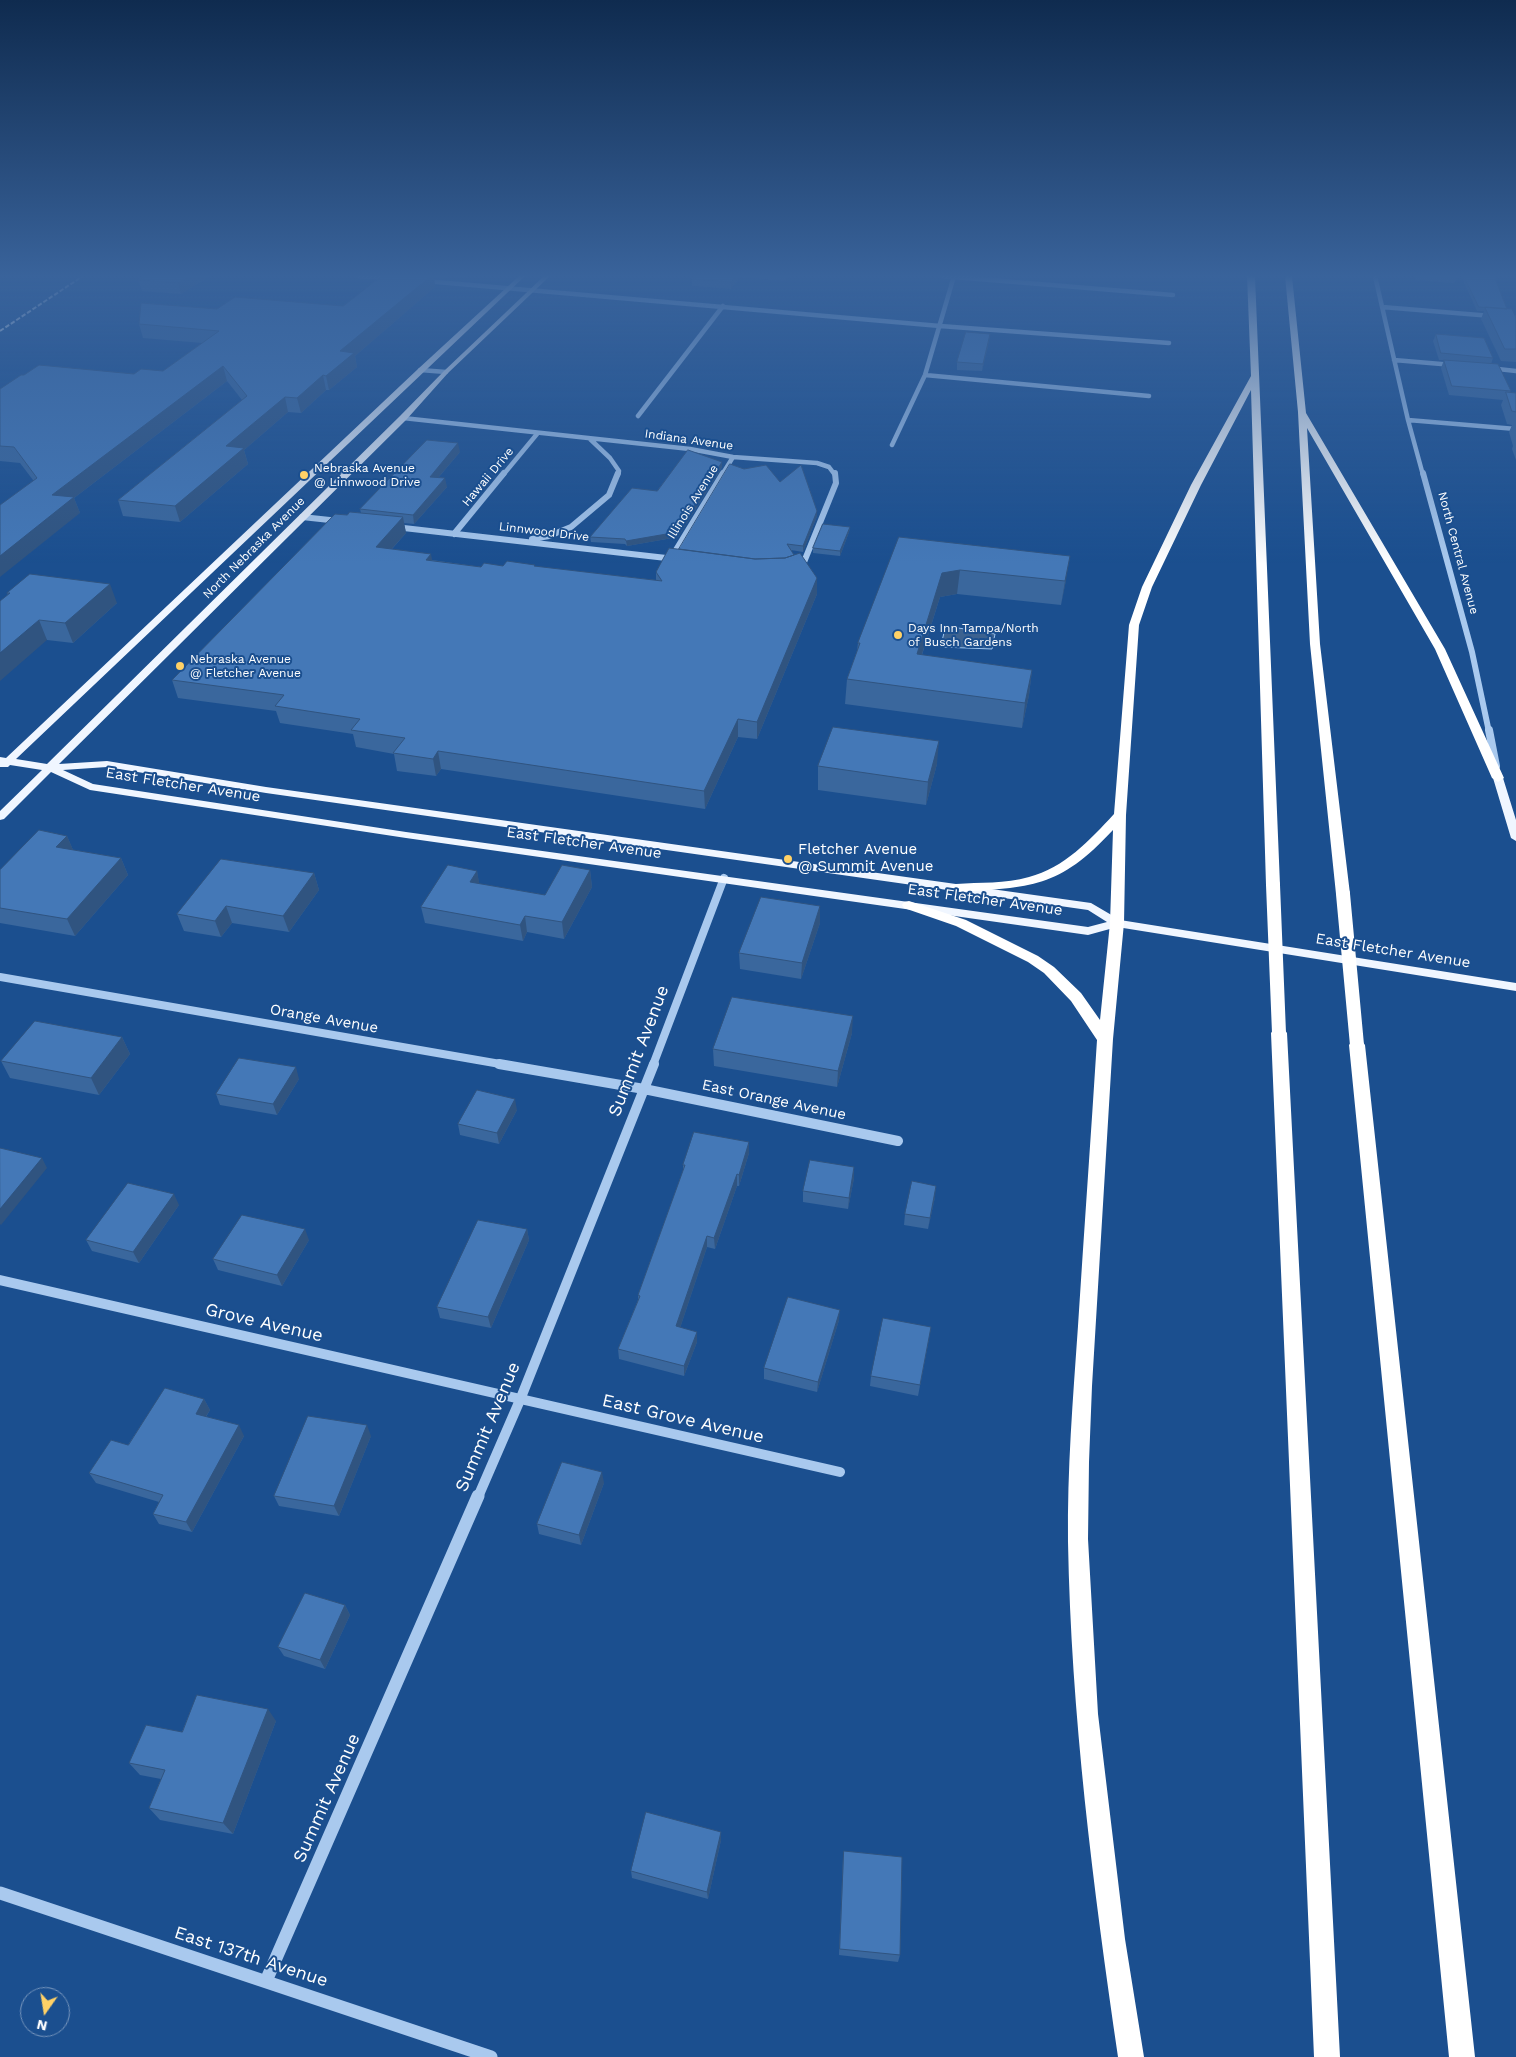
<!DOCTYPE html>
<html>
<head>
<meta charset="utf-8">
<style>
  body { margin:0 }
  #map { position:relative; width:1516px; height:2057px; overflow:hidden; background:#1b4f8f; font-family:"Work Sans",sans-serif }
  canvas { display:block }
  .north { position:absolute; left:20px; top:1987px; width:50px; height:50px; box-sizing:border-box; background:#1b4f8f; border:1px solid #7695bc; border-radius:50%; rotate:193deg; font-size:14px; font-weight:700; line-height:20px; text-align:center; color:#fff }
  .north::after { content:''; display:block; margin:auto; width:18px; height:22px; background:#ffd166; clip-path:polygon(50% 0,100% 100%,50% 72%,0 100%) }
</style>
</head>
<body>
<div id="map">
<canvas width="1516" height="2057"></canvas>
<div class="north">N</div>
</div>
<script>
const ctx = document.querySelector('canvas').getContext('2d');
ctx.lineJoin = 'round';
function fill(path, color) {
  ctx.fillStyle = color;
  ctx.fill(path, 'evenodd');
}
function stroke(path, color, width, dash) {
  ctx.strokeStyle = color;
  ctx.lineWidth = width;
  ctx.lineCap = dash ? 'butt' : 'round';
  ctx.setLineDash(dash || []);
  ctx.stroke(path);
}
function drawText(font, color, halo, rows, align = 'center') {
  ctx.font = font + ' "Work Sans",sans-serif';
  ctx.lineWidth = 4;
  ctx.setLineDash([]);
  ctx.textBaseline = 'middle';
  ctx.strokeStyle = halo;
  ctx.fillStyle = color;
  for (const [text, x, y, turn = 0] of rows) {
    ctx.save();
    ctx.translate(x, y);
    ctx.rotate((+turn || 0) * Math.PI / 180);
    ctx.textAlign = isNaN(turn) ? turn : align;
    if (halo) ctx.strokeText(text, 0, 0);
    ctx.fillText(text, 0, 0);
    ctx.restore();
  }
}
const water = new Path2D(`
  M 946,626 L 995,634 L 992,649 L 941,647 Z`);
const minorFar4 = new Path2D(`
  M 358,276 L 392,278
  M 942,276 L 1173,295
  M 1375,276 L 1408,420 L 1423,475
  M 425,281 L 940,326 L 1169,343
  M 1382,307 L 1516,318
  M 1394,360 L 1453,365
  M 1489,368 L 1516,371
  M 420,370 L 446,372
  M 925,375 L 1149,396
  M 638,416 L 723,306
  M 403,418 L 690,449 L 733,457 L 817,463 L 829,467 L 835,475
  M 1408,420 L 1516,429
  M 590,439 L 610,458 L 619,471 L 618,475
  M 892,445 L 925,375 L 954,276
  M 318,469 L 348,472
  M 503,475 L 537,434
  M 722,475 L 733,457`);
const minorFar3 = new Path2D(`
  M 1423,473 L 1472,652 L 1489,732
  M 302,517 L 339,521
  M 395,527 L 675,559
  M 454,534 L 504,473
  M 532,539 L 549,536 L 571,527 L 609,495 L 618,473
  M 671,558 L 723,473
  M 796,566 L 804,562 L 836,483 L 835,473`);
const minorFar2 = new Path2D(`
  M 1489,730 L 1496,766
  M 0,977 L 506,1065
  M 653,1065 L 724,878`);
const minorFar1 = new Path2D(`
  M 499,1064 L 644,1089 L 898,1141
  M 0,1280 L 840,1472
  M 478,1497 L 520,1400 L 654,1064`);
const minor = new Path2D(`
  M 0,1893 L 491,2057
  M 266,1981 L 478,1496`);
const major = new Path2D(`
  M 519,276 L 525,276 L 16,759 L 47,764 L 400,416 L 444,371 L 544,276 L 550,276 L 448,373 L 406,420 L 59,764 L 107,761 L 266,787 L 1091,903 L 1120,920 L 1516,983 L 1516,991 L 1117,927 L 1088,935 L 406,838 L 90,790 L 51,772 L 4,819 L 0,820 L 0,811 L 42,770 L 10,765 L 8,767 L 0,767 L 0,757 L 6,758 L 418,369 ZM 107,767 L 266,793 L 1088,910 L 1107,922 L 1088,927 L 406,832 L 93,784 L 63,770 Z
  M 1498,775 L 1503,778 L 1516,820 L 1516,841 L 1511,838 L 1493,778 Z`);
const highway = new Path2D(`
  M 1247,276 L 1255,276 L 1280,885 L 1278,888 L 1273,889 L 1266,885 L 1251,390 L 1201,485 L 1152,587 L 1139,625 L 1126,815 L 1124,923 L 1113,1039 L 1092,1386 L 1089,1462 L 1088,1539 L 1098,1714 L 1125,1939 L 1144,2057 L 1118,2057 C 1093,1886 1071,1714 1068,1542 C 1067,1470 1073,1398 1078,1326 C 1084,1231 1091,1135 1097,1040 L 1071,1001 L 1044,973 L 1028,962 L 956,926 L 904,908 L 902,905 L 904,902 L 909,901 L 966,920 L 1038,956 L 1054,967 L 1081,993 L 1100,1020 L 1110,923 L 1113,830 C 1058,889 1032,887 956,892 L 951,891 L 949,888 L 951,885 L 956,884 C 980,882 1005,884 1029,877 C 1064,868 1090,840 1114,814 L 1129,625 L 1142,587 L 1191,485 L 1251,376 Z
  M 1285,276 L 1292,276 L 1306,413 L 1445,649 L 1504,778 L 1498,782 L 1492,778 L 1435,649 L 1307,428 L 1320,644 L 1350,894 L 1348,897 L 1338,897 L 1336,894 L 1310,644 L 1298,412 Z
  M 1279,1028 L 1284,1029 L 1287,1033 L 1340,2057 L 1314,2057 L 1271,1033 L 1274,1029 Z
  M 1357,1040 L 1362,1041 L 1365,1045 L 1475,2057 L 1449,2057 L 1349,1045 L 1352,1041 Z`);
const rail = new Path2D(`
  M 0,331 L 83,276`);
const highwayBridge = new Path2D(`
  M 1273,885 L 1279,1033
  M 1343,894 L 1357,1045`);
const wall = new Path2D(`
  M 145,276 L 210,276 L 181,294 L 142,291 L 138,280 Z
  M 382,276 L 465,276 L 464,277 L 448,276 L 444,279 L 434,278 L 435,287 L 355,356 L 357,367 L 329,390 L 326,390 L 301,413 L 288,412 L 244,450 L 248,464 L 180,522 L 123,516 L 118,500 L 242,400 L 227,381 L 74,498 L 80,513 L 33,480 L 20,463 L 0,461 L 0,389 L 163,371 L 202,343 L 143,338 L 139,324 L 217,309 L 343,306 Z
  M 694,276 L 789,276 L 785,281 L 740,277 L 731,289 L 692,286 L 692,279 Z
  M 1414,276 L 1456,276 L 1457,277 L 1454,283 L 1415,280 Z
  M 1461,276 L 1494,276 L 1507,309 L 1516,318 L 1516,362 L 1501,361 L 1481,319 L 1484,311 L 1477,311 Z
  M 1436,334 L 1493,358 L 1491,364 L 1511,391 L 1510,392 L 1516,393 L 1516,460 L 1512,449 L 1513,446 L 1509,432 L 1512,425 L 1507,424 L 1501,405 L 1503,400 L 1449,395 L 1441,368 L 1444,360 L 1439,360 L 1433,341 Z
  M 989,341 L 982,371 L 957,370 L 957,362 Z
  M 460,452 L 438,478 L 447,487 L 414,524 L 404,523 L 406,533 L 392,549 L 432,560 L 481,567 L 503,566 L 536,567 L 656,580 L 656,572 L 679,549 L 780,482 L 817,516 L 803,552 L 791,550 L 817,594 L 757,739 L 738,737 L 705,809 L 441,769 L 436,776 L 397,771 L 394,754 L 356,747 L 353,734 L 280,723 L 276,711 L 178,698 L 172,680 L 347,515 L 361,513 L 360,509 Z
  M 722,462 L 722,467 L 678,537 L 627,546 L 625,544 L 591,542 L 590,537 L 657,491 Z
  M 850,527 L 849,532 L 840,556 L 813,553 L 813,548 Z
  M 899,537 L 1066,580 L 1061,605 L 957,594 L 940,597 L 922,655 L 1032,670 L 1029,695 L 1022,728 L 845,704 L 847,679 L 857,651 L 858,643 Z
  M 7,593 L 117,603 L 73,643 L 47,640 L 8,595 Z
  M 937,764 L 926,805 L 818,790 L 818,766 Z
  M 67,836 L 73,850 L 121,858 L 128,875 L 75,936 L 0,923 L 0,870 Z
  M 590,870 L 592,887 L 564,939 L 527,932 L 523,941 L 425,923 L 421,907 L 477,871 L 479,884 L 545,895 Z
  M 314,873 L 319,890 L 289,932 L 232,923 L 221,937 L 184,931 L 177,914 Z
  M 820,906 L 820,923 L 801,979 L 740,969 L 739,953 Z
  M 852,1033 L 837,1087 L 714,1066 L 713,1049 Z
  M 122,1037 L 130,1054 L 99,1095 L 10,1078 L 1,1061 Z
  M 299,1079 L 277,1115 L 220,1105 L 216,1094 Z
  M 517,1110 L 499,1144 L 460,1135 L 458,1124 Z
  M 749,1142 L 749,1153 L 739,1186 L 737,1186 L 715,1249 L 707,1247 L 680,1328 L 697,1332 L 697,1342 L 684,1376 L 619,1359 L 618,1349 L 638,1300 L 638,1295 L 683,1171 L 683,1165 Z
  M 854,1167 L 854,1178 L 848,1209 L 803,1202 L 803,1191 Z
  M 935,1197 L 928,1229 L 904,1225 L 905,1214 Z
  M 179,1205 L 139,1263 L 92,1251 L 86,1240 Z
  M 527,1229 L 529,1240 L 491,1328 L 440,1318 L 437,1307 Z
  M 309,1240 L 282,1286 L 218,1270 L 213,1259 Z
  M 839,1320 L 817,1392 L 764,1379 L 764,1368 Z
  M 929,1338 L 918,1396 L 870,1386 L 871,1376 Z
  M 204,1399 L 210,1410 L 206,1417 L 244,1436 L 192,1532 L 159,1524 L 153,1514 L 159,1502 L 96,1483 L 89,1473 L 128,1445 Z
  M 371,1436 L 339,1516 L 279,1506 L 274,1496 Z
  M 604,1483 L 581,1545 L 539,1534 L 537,1524 Z
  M 345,1605 L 350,1615 L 325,1669 L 284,1656 L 278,1647 Z
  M 276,1721 L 233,1834 L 160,1820 L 149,1808 L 161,1779 L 140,1775 L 129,1763 L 182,1732 Z
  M 721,1840 L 708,1899 L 632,1878 L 631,1871 Z
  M 844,1851 L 900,1955 L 898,1962 L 839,1955 L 843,1858 Z`);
const shadedWall = new Path2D(`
  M 189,276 L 210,276 L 181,294 L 178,283 Z
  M 431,276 L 434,276 L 435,287 L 355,356 L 357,367 L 329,390 L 326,376 L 340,351 Z
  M 443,276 L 448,276 L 444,279 Z
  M 736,276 L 740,276 L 740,277 L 731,289 L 731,282 Z
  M 785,276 L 789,276 L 785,281 Z
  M 990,334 L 989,341 L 982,371 L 983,364 Z
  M 223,366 L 227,381 L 74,498 L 80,513 L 0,577 L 0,556 L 52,495 Z
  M 323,375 L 326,390 L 301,413 L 297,398 Z
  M 285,397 L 288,412 L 244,450 L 248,464 L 180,522 L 175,506 L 226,446 Z
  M 458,443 L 460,452 L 431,486 L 430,477 Z
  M 722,462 L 722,467 L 678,537 L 627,546 L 626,541 Z
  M 445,478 L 447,487 L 414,524 L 413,515 Z
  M 817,511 L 817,516 L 803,552 L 803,546 Z
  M 403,517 L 406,533 L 379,563 L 376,547 Z
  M 850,527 L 849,532 L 840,556 L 840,551 Z
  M 431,554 L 434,571 L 426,560 Z
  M 1070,556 L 1066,580 L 1061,605 L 1065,581 Z
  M 960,570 L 957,594 L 940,597 L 914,679 L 917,654 L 942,573 Z
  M 817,578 L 817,594 L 757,739 L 757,722 Z
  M 110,584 L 117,603 L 73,643 L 65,623 Z
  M 39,620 L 47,640 L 0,681 L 0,653 Z
  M 1032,670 L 1029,695 L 1022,728 L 1025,703 Z
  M 738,719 L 738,737 L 705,809 L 704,791 Z
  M 939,741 L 937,764 L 926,805 L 928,782 Z
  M 438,751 L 441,769 L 436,776 L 433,759 Z
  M 67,836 L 74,852 L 56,847 Z
  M 121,858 L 128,875 L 75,936 L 67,919 Z
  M 590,870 L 592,887 L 564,939 L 562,922 Z
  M 477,871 L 480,887 L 470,882 Z
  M 314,873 L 319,890 L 289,932 L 283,916 Z
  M 226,906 L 232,923 L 221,937 L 215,921 Z
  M 820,906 L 820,923 L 801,979 L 802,963 Z
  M 525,916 L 527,932 L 523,941 L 520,925 Z
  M 853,1016 L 852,1033 L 837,1087 L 838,1071 Z
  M 122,1037 L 130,1054 L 99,1095 L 91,1078 Z
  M 296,1067 L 299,1079 L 277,1115 L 273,1104 Z
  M 515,1099 L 517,1110 L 499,1144 L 497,1133 Z
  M 749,1142 L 749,1153 L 739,1186 L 739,1175 Z
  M 42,1158 L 47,1168 L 1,1225 L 0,1224 L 0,1209 Z
  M 854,1167 L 854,1178 L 848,1209 L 849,1198 Z
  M 737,1174 L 737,1186 L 715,1249 L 714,1238 Z
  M 936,1186 L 935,1197 L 928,1229 L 930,1218 Z
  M 174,1194 L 179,1205 L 139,1263 L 133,1252 Z
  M 305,1229 L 309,1240 L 282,1286 L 277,1275 Z
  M 527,1229 L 529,1240 L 491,1328 L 488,1317 Z
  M 707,1236 L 707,1247 L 677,1337 L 676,1326 Z
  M 840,1310 L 839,1320 L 817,1392 L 818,1382 Z
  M 697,1332 L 697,1342 L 684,1376 L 684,1366 Z
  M 204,1399 L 210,1410 L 201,1424 L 196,1414 Z
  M 239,1425 L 244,1436 L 192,1532 L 186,1522 Z
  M 367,1425 L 371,1436 L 339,1516 L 334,1506 Z
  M 602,1472 L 604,1483 L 581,1545 L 579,1535 Z
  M 345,1605 L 350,1615 L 325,1669 L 320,1660 Z
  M 268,1709 L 276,1721 L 233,1834 L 223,1823 Z
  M 721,1832 L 721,1840 L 708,1899 L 707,1892 Z`);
const building = new Path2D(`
  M 145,276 L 189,276 L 178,283 L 138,280 Z
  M 382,276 L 431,276 L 340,351 L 354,353 L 326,376 L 323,375 L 297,398 L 285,397 L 226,446 L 244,448 L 175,506 L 118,500 L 247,396 L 223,366 L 52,495 L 74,497 L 0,556 L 0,505 L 37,478 L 14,447 L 0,446 L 0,389 L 21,375 L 24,375 L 39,365 L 134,374 L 141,369 L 163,371 L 219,331 L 139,324 L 141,303 L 217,309 L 235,297 L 343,306 Z
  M 694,276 L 736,276 L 731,282 L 692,279 Z
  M 1442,276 L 1456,276 L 1457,277 Z
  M 1464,276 L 1494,276 L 1507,309 L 1479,307 Z
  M 1485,307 L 1512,309 L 1516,318 L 1516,349 L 1505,349 Z
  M 966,332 L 990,334 L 983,364 L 957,362 Z
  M 1436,334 L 1484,338 L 1493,358 L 1441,353 Z
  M 1444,360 L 1498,364 L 1511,391 L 1452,386 Z
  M 1506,392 L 1516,393 L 1516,412 L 1512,411 Z
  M 427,440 L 458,443 L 430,477 L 445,478 L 413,515 L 360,509 Z
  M 688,450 L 722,462 L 678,532 L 626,541 L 625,539 L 590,537 L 632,488 L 657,491 Z
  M 730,464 L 744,469 L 766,465 L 780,482 L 801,465 L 817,511 L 803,546 L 787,544 L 794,555 L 785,558 L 755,559 L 679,549 Z
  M 350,512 L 403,517 L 376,547 L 431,554 L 426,560 L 481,567 L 484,563 L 503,566 L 507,561 L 535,565 L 534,566 L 662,581 L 656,572 L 669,548 L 755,559 L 785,558 L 800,553 L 817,578 L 757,722 L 738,719 L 704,791 L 438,751 L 433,759 L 393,753 L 405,738 L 351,730 L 360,719 L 275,706 L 284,695 L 172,680 L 335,514 L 347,515 Z
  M 823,524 L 850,527 L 840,551 L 813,548 Z
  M 899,537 L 1070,556 L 1065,581 L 960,570 L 942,573 L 917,654 L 1032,670 L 1025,703 L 847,679 L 860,643 L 858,643 Z
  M 30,574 L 110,584 L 65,623 L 39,620 L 0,653 L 0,601 L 10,593 L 7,593 Z
  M 833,727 L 939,741 L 928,782 L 818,766 Z
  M 39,830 L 67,836 L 56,847 L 121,858 L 67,919 L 0,908 L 0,870 Z
  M 221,859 L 314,873 L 283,916 L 226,906 L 215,921 L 177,914 Z
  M 448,865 L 477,871 L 470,882 L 545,895 L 562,865 L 590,870 L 562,922 L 525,916 L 520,925 L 421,907 Z
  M 761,897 L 820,906 L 802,963 L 739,953 Z
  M 732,997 L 853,1016 L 838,1071 L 713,1049 Z
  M 35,1021 L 122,1037 L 91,1078 L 1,1061 Z
  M 239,1058 L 296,1067 L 273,1104 L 216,1094 Z
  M 477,1090 L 515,1099 L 497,1133 L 458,1124 Z
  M 694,1132 L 749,1142 L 739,1175 L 737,1174 L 714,1238 L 707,1236 L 676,1326 L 697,1332 L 684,1366 L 618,1349 L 640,1296 L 638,1295 L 685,1165 L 683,1165 Z
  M 0,1148 L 42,1158 L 0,1209 Z
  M 810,1160 L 854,1167 L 849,1198 L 803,1191 Z
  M 912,1181 L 936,1186 L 930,1218 L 905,1214 Z
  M 128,1183 L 174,1194 L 133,1252 L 86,1240 Z
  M 242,1215 L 305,1229 L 277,1275 L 213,1259 Z
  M 478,1220 L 527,1229 L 488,1317 L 437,1307 Z
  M 788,1297 L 840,1310 L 818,1382 L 764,1368 Z
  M 883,1318 L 931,1327 L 920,1385 L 871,1376 Z
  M 165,1388 L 204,1399 L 196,1414 L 239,1425 L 186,1522 L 153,1514 L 163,1495 L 89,1473 L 111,1440 L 128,1445 Z
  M 308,1416 L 367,1425 L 334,1506 L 274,1496 Z
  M 562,1462 L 602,1472 L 579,1535 L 537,1524 Z
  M 305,1593 L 345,1605 L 320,1660 L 278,1647 Z
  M 197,1695 L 268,1709 L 223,1823 L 149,1808 L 165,1770 L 129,1763 L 146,1725 L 182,1732 Z
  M 646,1812 L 721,1832 L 707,1892 L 631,1871 Z
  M 844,1851 L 902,1857 L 900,1955 L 840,1949 Z`);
const markers = [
  [304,475,5,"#ffd166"],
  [898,635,5,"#ffd166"],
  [180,666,5,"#ffd166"],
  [788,859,5,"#ffd166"]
];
const farStreetnames = [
  ["Indiana Avenue",689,440,8],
  ["Hawaii Drive",488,477,-50],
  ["Illinois Avenue",693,502,-58],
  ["Linnwood Drive",544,532,7],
  ["North Nebraska Avenue",254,548,-45],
  ["North Central Avenue",1458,553,75]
];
const farPoinames = [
  ["Nebraska Avenue",314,468],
  ["@ Linnwood Drive",314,482],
  ["Days Inn Tampa/North",908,628],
  ["of Busch Gardens",908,642],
  ["Nebraska Avenue",190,659],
  ["@ Fletcher Avenue",190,673]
];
const streetNames = [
  ["East Fletcher Avenue",183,785,9],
  ["East Fletcher Avenue",584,843,8],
  ["East Fletcher Avenue",985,900,8],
  ["East Fletcher Avenue",1393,951,9],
  ["Orange Avenue",324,1019,10],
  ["East Orange Avenue",774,1100,12]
];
const poiNames = [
  ["Fletcher Avenue",798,850],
  ["@ Summit Avenue",798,867]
];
const nearStreetnames = [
  ["Summit Avenue",639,1051,-69],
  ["Grove Avenue",264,1323,13],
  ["East Grove Avenue",683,1419,13],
  ["Summit Avenue",488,1427,-67],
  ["Summit Avenue",327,1798,-66],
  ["East 137th Avenue",251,1957,18]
];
fill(water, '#3c6290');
stroke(water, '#9cc4f0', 1);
stroke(minorFar4, '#a9c9ee', 4.5);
stroke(minorFar3, '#a9c9ee', 6);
stroke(minorFar2, '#a9c9ee', 8);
stroke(minorFar1, '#a9c9ee', 10);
stroke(minor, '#a9c9ee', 13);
fill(major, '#f0f6ff');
fill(highway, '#fff');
stroke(rail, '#fff', 2, [4.5, 2]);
stroke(highwayBridge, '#fff', 14);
fill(wall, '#3a679d');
fill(shadedWall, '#305480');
fill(building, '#4478b7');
stroke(building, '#305480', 1);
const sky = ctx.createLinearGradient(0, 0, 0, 564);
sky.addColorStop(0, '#0f2b4f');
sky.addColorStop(0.49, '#39639b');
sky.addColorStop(1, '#39639b00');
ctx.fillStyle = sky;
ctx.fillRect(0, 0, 1516, 564);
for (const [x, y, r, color] of markers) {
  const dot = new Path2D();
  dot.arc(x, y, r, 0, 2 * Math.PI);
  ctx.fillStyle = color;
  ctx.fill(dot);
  stroke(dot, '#1b4f8f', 2);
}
drawText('12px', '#fff', '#1b4f8f', farStreetnames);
drawText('12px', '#fff', '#1b4f8f', farPoinames, 'left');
drawText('15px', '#fff', '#1b4f8f', streetNames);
drawText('15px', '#fff', '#1b4f8f', poiNames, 'left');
drawText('18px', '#fff', '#1b4f8f', nearStreetnames);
</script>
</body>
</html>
